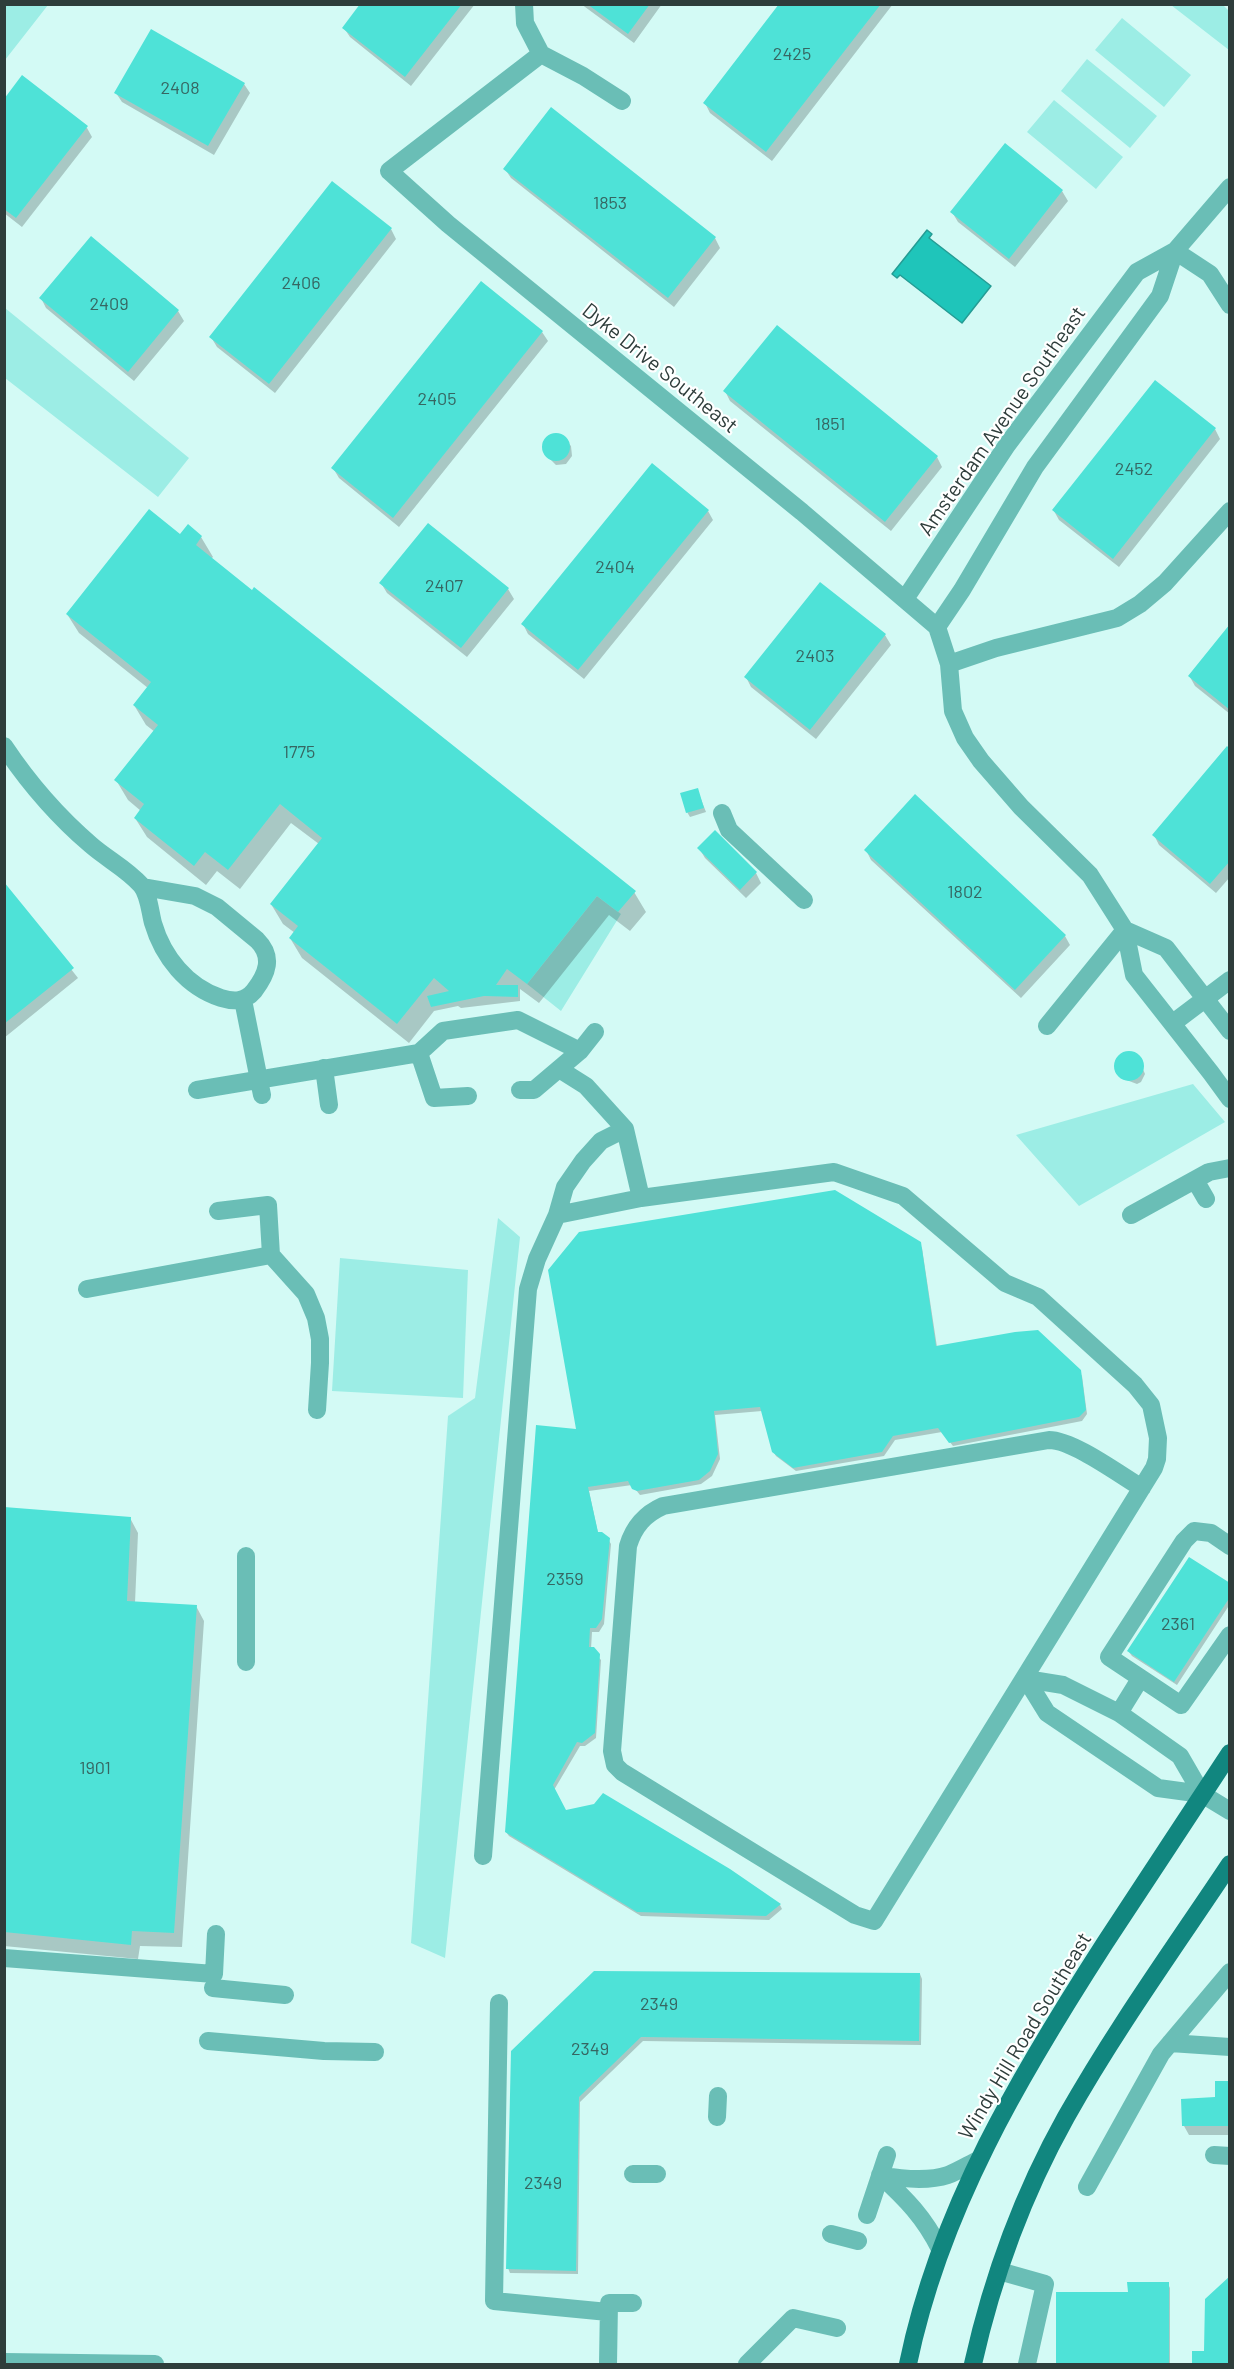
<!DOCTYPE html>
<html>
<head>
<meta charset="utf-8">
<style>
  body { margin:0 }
  #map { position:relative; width:1234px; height:2369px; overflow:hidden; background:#d3faf5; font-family:Barlow,sans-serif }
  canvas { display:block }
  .frame { position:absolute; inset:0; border:6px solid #2e3d3b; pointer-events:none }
</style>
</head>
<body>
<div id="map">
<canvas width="1234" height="2369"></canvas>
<div class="frame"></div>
</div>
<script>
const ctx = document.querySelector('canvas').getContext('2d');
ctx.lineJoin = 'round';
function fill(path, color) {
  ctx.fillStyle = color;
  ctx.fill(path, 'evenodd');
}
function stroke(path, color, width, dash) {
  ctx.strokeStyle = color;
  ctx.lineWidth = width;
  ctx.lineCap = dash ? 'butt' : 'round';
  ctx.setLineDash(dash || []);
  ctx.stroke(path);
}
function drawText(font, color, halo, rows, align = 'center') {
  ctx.font = font + ' Barlow,sans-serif';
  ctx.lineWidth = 4.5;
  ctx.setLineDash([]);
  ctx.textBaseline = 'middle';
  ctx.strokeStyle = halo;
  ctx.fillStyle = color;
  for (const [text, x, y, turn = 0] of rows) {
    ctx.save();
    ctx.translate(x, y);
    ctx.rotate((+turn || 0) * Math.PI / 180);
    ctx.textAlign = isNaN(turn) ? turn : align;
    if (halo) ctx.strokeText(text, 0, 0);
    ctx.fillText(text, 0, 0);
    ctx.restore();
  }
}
const green = new Path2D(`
  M 5,4 L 48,5 L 5,60 L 4,5 Z
  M 1171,5 L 1223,5 L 1229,11 L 1229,50 Z
  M 1122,18 L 1191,75 L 1164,107 L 1095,50 Z
  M 1087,59 L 1157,116 L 1130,148 L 1061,91 Z
  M 1054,100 L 1123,157 L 1096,189 L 1027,132 Z
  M 5,308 L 189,458 L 158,497 L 5,378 Z
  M 597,896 L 621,914 L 561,1011 L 527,984 Z
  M 1193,1084 L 1225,1122 L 1079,1206 L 1016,1135 Z
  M 498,1218 L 520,1237 L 445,1958 L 411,1943 L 448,1416 L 475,1398 Z
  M 340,1258 L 468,1270 L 463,1398 L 332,1391 Z`);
const water = new Path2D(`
  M 927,230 L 932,234 L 929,238 L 991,286 L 962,323 L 900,275 L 897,278 L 892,274 Z`);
const shadow = new Path2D(`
  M 362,4 L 475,4 L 411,86 L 350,37 L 344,28 Z
  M 581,4 L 662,4 L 634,43 Z
  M 781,4 L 893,4 L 772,161 L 710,113 L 705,103 Z
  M 244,84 L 250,93 L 214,155 L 122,102 L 116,93 Z
  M 4,101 L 87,128 L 92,137 L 22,227 L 4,213 Z
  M 505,169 L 715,238 L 720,248 L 674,307 L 511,178 Z
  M 1062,191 L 1068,201 L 1015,267 L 958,222 L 952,212 Z
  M 391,229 L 396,239 L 275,393 L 217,347 L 211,337 Z
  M 91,238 L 178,311 L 184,321 L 134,381 L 46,308 L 41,298 Z
  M 542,332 L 548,341 L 399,527 L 339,478 L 333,468 Z
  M 725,391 L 937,457 L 942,467 L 891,531 L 730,401 Z
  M 1215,429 L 1220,439 L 1119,567 L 1059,520 L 1054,511 Z
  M 560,434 L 571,446 L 572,456 L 566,464 L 556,465 L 545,454 L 544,444 L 550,435 Z
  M 708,511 L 713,520 L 584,679 L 528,634 L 523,624 Z
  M 428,525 L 508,589 L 514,599 L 467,657 L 387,593 L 381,583 Z
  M 188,527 L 201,537 L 213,557 L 211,559 L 634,892 L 646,912 L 630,931 L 609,915 L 539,1003 L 520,989 L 520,1001 L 461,1008 L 458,1006 L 434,1011 L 409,1043 L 302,958 L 290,938 L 295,933 L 283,924 L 271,904 L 319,844 L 291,823 L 240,889 L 217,871 L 206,885 L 147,837 L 135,818 L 141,811 L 128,800 L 116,780 L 155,732 L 146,725 L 134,705 L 148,688 L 79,633 L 67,614 L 180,536 Z
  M 821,584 L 885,635 L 891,645 L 816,739 L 751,687 L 746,677 Z
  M 1230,627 L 1230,714 L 1195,686 L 1190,677 Z
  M 1230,751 L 1230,877 L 1216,893 L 1159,845 L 1154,835 Z
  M 697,789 L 706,812 L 690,817 L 687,812 Z
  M 699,848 L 756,873 L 761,883 L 746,898 L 705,858 Z
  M 866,850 L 1065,936 L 1070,945 L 1021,998 L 871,860 Z
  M 4,884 L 78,978 L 4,1038 Z
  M 1130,1053 L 1138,1057 L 1145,1074 L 1141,1082 L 1137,1084 L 1121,1078 L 1115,1066 L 1118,1058 Z
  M 919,1243 L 922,1248 L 937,1347 L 1079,1371 L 1082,1376 L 1087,1414 L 1082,1421 L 953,1446 L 942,1432 L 895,1440 L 884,1456 L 796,1471 L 776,1456 L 773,1451 L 762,1411 L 715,1415 L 720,1459 L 712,1476 L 701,1484 L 640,1495 L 632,1485 L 589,1491 L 598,1533 L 608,1539 L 611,1544 L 604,1624 L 599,1632 L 592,1632 L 591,1649 L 601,1660 L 596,1738 L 585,1746 L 580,1746 L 554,1790 L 565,1812 L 730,1870 L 780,1905 L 782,1909 L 769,1920 L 641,1916 L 509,1836 L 506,1832 L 578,1431 Z
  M 4,1508 L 130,1518 L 138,1533 L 135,1603 L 196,1606 L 204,1621 L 182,1947 L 140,1946 L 138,1959 L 4,1946 Z
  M 1230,1585 L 1230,1604 L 1177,1685 L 1132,1656 L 1129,1652 Z
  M 920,1974 L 922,1979 L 921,2045 L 643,2041 L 580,2102 L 578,2274 L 510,2273 L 508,2268 L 512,2051 Z
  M 1230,2082 L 1230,2135 L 1189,2135 L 1184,2126 L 1217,2098 Z
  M 1230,2278 L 1230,2364 L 1193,2364 L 1194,2353 L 1206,2353 Z
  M 1168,2284 L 1170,2288 L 1170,2364 L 1058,2364 L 1057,2293 L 1129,2293 Z`);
const building = new Path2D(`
  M 360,4 L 462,4 L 405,77 L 342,28 Z
  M 587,4 L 650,4 L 628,34 Z
  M 779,4 L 881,4 L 766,152 L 703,103 Z
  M 151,29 L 245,83 L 208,146 L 114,93 Z
  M 22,75 L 88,126 L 16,218 L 4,209 L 4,99 Z
  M 551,107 L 716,237 L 668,298 L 503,169 Z
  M 1005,143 L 1063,190 L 1009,259 L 950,212 Z
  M 332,181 L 392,228 L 269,384 L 209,337 Z
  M 91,236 L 179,310 L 128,372 L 39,298 Z
  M 481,281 L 543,331 L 393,518 L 331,468 Z
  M 777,325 L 938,456 L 885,522 L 723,391 Z
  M 1155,380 L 1216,428 L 1113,559 L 1052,510 Z
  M542 447a14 14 0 1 1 28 0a14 14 0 1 1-28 0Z
  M 652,463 L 709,510 L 578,670 L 521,624 Z
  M 149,509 L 180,534 L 188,524 L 202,536 L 196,545 L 252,590 L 254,587 L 636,891 L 618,912 L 597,896 L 527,984 L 507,969 L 496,985 L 518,985 L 518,997 L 484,996 L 431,1007 L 427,996 L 449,991 L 434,978 L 397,1024 L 289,938 L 298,926 L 270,904 L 322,838 L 280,804 L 228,870 L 205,852 L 194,866 L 134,818 L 144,804 L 114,780 L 158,725 L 133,705 L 151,682 L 66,614 Z
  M 428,523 L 509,588 L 461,648 L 379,583 Z
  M 820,582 L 886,634 L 810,730 L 744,677 Z
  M 1230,624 L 1230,710 L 1188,676 Z
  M 1227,746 L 1230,749 L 1230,861 L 1210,884 L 1152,835 Z
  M 698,788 L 704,808 L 686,813 L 680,793 Z
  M 915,794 L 1066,935 L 1015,990 L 864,850 Z
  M 715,830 L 757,872 L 740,890 L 697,848 Z
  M 4,882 L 74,968 L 4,1024 Z
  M1114 1066a15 15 0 1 1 30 0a15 15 0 1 1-30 0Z
  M 835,1190 L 921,1242 L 936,1346 L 1015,1332 L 1038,1330 L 1081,1370 L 1086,1410 L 1079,1417 L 949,1443 L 938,1428 L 893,1436 L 882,1452 L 793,1468 L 772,1452 L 760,1407 L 714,1411 L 718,1454 L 710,1471 L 699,1480 L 637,1491 L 632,1489 L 628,1481 L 588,1487 L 598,1532 L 602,1532 L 610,1538 L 602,1619 L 596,1628 L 590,1628 L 589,1647 L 594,1647 L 600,1654 L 595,1733 L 582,1743 L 577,1742 L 553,1785 L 566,1810 L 594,1804 L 603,1793 L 730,1869 L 781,1904 L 766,1916 L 637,1912 L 505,1832 L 536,1425 L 576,1429 L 548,1270 L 579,1232 Z
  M 4,1507 L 131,1517 L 127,1601 L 197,1605 L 174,1933 L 132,1931 L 131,1945 L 4,1932 Z
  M 1189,1557 L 1230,1583 L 1230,1597 L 1174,1682 L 1127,1651 Z
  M 594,1971 L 920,1973 L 919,2041 L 641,2037 L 579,2097 L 576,2271 L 506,2269 L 511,2051 Z
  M 1215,2081 L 1230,2081 L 1230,2126 L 1182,2126 L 1181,2099 L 1215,2097 Z
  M 1230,2276 L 1230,2364 L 1192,2364 L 1192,2351 L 1204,2351 L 1205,2299 Z
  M 1127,2282 L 1169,2282 L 1169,2364 L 1056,2364 L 1056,2292 L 1128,2292 Z`);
const minor = new Path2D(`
  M 524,4 L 525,23 L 541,54 L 389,171 L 448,224 L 802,512 L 937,627 L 949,664 L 953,711 L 965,738 L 981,761 L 1021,807 L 1090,875 L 1125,930 L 1134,975 L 1211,1073 L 1230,1099
  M 541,54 L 583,76 L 622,101
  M 1175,251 L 1210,274 L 1230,305
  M 905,599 L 1007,445 L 1137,272 L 1175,251
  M 937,627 L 962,590 L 1035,467 L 1160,296 L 1175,251 L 1230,187
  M 949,664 L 996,648 L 1117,618 L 1140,604 L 1165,583 L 1230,511
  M 4,746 C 30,785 56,815 91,845 C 107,859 127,869 141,885 C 149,894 150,912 153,923 C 163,957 187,987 221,998 C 234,1002 245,1002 254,991 C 267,974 274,957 257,940 L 217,907 L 195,896 L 143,887
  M 722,813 L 729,830 L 804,900
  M 1125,930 L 1166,948 L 1230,1031
  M 243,1000 L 262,1095
  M 1173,1023 L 1230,980
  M 1047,1026 L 1125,930
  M 419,1053 L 434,1098 L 468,1096
  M 324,1068 L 329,1105
  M 559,1069 L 586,1086 L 625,1129 L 641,1198
  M 197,1090 L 419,1053 L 443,1031 L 518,1020 L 580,1051
  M 520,1090 L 534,1090 L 580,1051 L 595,1032
  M 625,1129 L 601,1141 L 583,1161 L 565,1187 L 557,1215 L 641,1198 L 834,1172 L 903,1196 L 1005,1283 L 1038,1297 L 1135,1385 L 1151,1405 L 1158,1438 L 1157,1459 L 1154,1468 L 874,1921 L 855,1915 L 622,1772 L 615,1765 L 612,1751 L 628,1546 C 634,1526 645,1514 663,1506 L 1049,1440 C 1073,1440 1120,1475 1142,1488
  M 1195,1180 L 1206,1199
  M 218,1211 L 268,1205 L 271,1255 L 306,1294 L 316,1318 L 320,1339 L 320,1363 L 317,1410
  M 1131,1215 L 1209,1172 L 1230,1168
  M 87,1289 L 271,1255
  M 1230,1546 L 1211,1533 L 1194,1531 L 1184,1541 L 1109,1657 L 1181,1705 L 1230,1635
  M 246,1662 L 246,1556
  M 1026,1679 L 1047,1713 L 1158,1788 L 1202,1794 L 1230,1811
  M 1026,1679 L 1063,1685 L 1119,1713 L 1180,1756 L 1202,1794
  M 1119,1713 L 1140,1679
  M 483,1856 L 528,1289 L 537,1259 L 557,1215
  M 4,1958 L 214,1974 L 216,1934
  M 213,1988 L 285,1995
  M 499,2003 L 494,2301 L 608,2312
  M 208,2041 L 324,2051 L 375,2052
  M 1170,2043 L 1230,2047
  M 717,2117 L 718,2096
  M 1214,2155 L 1230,2156
  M 633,2174 L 657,2174
  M 880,2175 C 902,2179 927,2182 948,2175 C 958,2171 968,2165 978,2160
  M 880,2175 C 906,2199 924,2217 940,2249
  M 1087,2187 L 1161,2054 L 1230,1972
  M 867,2215 L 887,2155
  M 831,2234 L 858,2241
  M 999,2271 L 1045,2284 L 1027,2364
  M 4,2362 L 155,2364
  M 608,2364 L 609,2303 L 633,2303
  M 747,2364 L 793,2318 L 837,2328`);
const major = new Path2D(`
  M 908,2364 C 940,2209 1020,2075 1105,1943 C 1147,1880 1188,1816 1230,1753
  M 973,2364 C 992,2279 1023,2194 1066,2117 C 1115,2030 1174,1948 1230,1864`);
const numberNames = [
  ["2425",792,54],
  ["2408",180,88],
  ["1853",610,203],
  ["2406",301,283],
  ["2409",109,304],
  ["2405",437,399],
  ["1851",830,424],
  ["2452",1134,469],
  ["2404",615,567],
  ["2407",444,586],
  ["2403",815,656],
  ["1775",299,752],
  ["1802",965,892],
  ["2359",565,1579],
  ["2361",1178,1624],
  ["1901",95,1768],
  ["2349",659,2004],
  ["2349",590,2049],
  ["2349",543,2183]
];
const streetNames = [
  ["Dyke Drive Southeast",660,368,39],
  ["Amsterdam Avenue Southeast",1002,421,-55],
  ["Windy Hill Road Southeast",1025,2036,-59]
];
fill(green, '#9cede5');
fill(water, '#1fc5ba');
stroke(water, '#249c94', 1.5);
fill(shadow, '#0003');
fill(building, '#4ee2d7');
stroke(minor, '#6abeb6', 18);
stroke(major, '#11867f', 18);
drawText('18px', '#366662', null, numberNames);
drawText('21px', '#2e3d3b', '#fff', streetNames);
</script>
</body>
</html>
